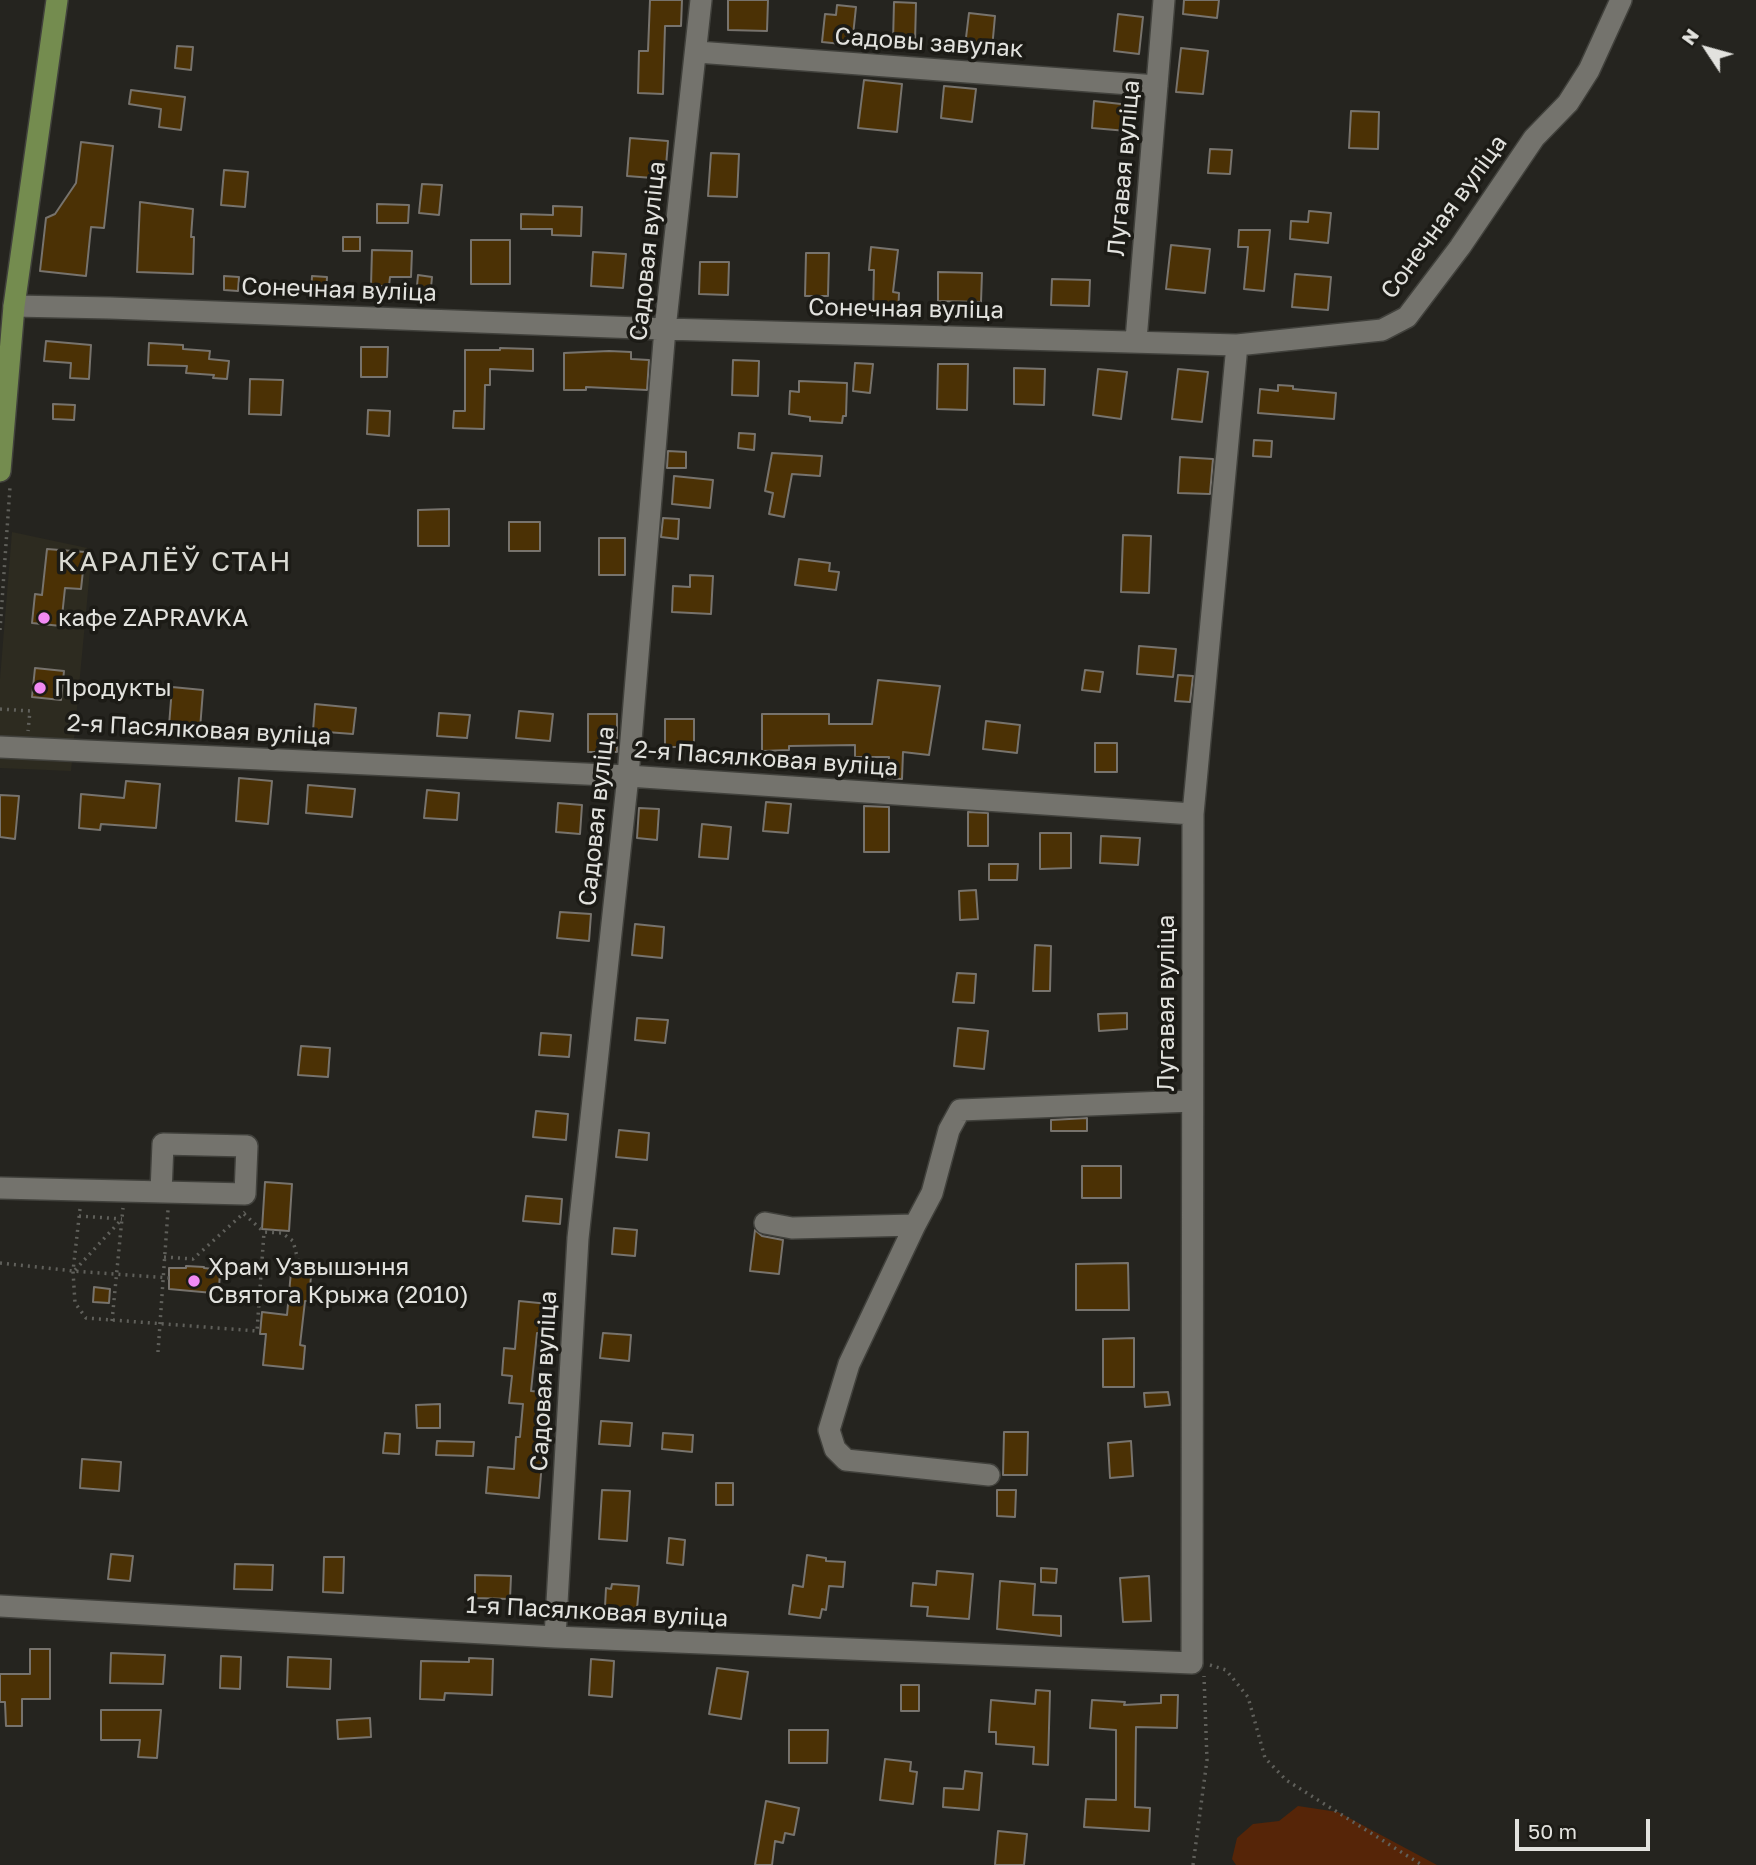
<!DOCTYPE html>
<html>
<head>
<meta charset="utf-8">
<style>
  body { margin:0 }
  #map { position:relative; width:1756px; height:1865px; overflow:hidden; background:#25241f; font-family:"Golos Text",sans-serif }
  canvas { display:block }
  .north { position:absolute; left:1672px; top:14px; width:70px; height:70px; -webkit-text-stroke:5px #1c1b16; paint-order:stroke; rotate:306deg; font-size:19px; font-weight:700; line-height:28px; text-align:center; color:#e2e2de }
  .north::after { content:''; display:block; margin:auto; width:24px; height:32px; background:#e2e2de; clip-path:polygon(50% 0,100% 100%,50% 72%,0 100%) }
  .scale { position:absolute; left:1515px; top:1819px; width:135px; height:32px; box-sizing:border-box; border:4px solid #e2e2de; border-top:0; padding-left:9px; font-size:21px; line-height:24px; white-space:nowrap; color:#e2e2de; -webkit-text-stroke:5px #1c1b16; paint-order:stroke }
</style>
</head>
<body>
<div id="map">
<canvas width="1756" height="1865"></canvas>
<div class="north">N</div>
<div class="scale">50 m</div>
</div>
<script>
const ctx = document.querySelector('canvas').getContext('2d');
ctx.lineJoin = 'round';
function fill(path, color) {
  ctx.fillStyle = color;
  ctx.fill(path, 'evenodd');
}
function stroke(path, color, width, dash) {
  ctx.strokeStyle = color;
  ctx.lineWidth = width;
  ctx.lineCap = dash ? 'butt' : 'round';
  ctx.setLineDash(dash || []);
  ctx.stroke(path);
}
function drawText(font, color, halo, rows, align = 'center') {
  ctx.font = font + ' "Golos Text",sans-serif';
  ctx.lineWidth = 7;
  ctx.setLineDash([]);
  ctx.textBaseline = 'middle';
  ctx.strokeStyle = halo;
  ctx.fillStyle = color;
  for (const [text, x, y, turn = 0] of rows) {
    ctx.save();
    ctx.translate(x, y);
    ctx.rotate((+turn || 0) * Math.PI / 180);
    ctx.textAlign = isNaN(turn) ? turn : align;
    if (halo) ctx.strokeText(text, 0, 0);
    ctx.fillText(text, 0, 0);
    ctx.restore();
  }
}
const built = new Path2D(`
  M 12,532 L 92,549 L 71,771 L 0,768 L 0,679 Z`);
const green = new Path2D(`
  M 1298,1806 L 1338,1812 L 1437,1865 L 1236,1865 L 1232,1859 L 1237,1838 L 1253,1824 L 1279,1821 Z`);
const building = new Path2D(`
  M 650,0 L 682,0 L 681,26 L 665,26 L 663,94 L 638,93 L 639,51 L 648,51 Z
  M 728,0 L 768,0 L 767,31 L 728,30 Z
  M 1184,0 L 1219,0 L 1217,18 L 1183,14 Z
  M 894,2 L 916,3 L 915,42 L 893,42 Z
  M 837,5 L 856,7 L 852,45 L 822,42 L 825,14 L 836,15 Z
  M 969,13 L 995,16 L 992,49 L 965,46 Z
  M 1118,14 L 1143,17 L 1139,54 L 1114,51 Z
  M 177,46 L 193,47 L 191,70 L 175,68 Z
  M 1181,48 L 1208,51 L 1203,94 L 1176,92 Z
  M 864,80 L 902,84 L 897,132 L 858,128 Z
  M 944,86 L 976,89 L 972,122 L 941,118 Z
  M 131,90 L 185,97 L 181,130 L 159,127 L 161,109 L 129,104 Z
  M 1094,101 L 1130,105 L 1127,131 L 1092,128 Z
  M 1351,111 L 1379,112 L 1378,149 L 1349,148 Z
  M 630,138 L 668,141 L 665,179 L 627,176 Z
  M 81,142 L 113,146 L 104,228 L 91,227 L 86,276 L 40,271 L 46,218 L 55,214 L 76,183 Z
  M 1210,149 L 1232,150 L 1230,174 L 1208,173 Z
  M 711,153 L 739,154 L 737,197 L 708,196 Z
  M 224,170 L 248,172 L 245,207 L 221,205 Z
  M 422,184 L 442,185 L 439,215 L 419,213 Z
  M 140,202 L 193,209 L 191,237 L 194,237 L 193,274 L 137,272 Z
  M 377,204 L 409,205 L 408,223 L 377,223 Z
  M 553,206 L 582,207 L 581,236 L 552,235 L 552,229 L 521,229 L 521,214 L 553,215 Z
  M 1309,211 L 1331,213 L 1328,243 L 1290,239 L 1291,221 L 1308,222 Z
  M 1239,230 L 1270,230 L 1264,291 L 1244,289 L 1248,247 L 1238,247 Z
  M 343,237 L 360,237 L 360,251 L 343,251 Z
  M 471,240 L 510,240 L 510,284 L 471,284 Z
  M 1171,245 L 1210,249 L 1205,293 L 1166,289 Z
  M 871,247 L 898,250 L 893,292 L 899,293 L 898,316 L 873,315 L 874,270 L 869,270 Z
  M 372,250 L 412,251 L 411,277 L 390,277 L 389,286 L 371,286 Z
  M 593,252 L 626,254 L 623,288 L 591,286 Z
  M 806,253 L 829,253 L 828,296 L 805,296 Z
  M 700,262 L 729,262 L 728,295 L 699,294 Z
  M 938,272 L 982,273 L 981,302 L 938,301 Z
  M 1295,274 L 1331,277 L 1328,310 L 1292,307 Z
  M 418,275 L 432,277 L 430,298 L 416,297 Z
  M 224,276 L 239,277 L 238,291 L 224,290 Z
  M 312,276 L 327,277 L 326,295 L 311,294 Z
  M 1052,279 L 1090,280 L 1089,306 L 1051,305 Z
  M 46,341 L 91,345 L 89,379 L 70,378 L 71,363 L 44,361 Z
  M 149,343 L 183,345 L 183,349 L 210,351 L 209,359 L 229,361 L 227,379 L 213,378 L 214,375 L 186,373 L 187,366 L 148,365 Z
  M 361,347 L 388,347 L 387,377 L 361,377 Z
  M 500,348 L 533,349 L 533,371 L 490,369 L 490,385 L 485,385 L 484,429 L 453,428 L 454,411 L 465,411 L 465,350 L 500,350 Z
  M 609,351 L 631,352 L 631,359 L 649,360 L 647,390 L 586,387 L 586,390 L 564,390 L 564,353 Z
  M 733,360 L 759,361 L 758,396 L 732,395 Z
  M 855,363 L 873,364 L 870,393 L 853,391 Z
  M 938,364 L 968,364 L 967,410 L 937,409 Z
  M 1014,368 L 1045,369 L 1044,405 L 1014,404 Z
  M 1098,369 L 1127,372 L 1121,419 L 1093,415 Z
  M 1178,369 L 1208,372 L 1202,422 L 1172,419 Z
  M 250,379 L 283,380 L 281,415 L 249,414 Z
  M 799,381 L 847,383 L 846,416 L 843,416 L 842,423 L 810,421 L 810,417 L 789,414 L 790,391 L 799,392 Z
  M 1278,385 L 1293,386 L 1293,389 L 1336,393 L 1334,419 L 1258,413 L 1260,389 L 1278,391 Z
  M 53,404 L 75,405 L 74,420 L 53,419 Z
  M 368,410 L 390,411 L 389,436 L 367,434 Z
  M 739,433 L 755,434 L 754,450 L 738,448 Z
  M 1254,440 L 1272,441 L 1271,457 L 1253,456 Z
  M 668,451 L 686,452 L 686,468 L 667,468 Z
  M 772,453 L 822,456 L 820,476 L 792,474 L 784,517 L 769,514 L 773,493 L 765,491 Z
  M 1180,457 L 1213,459 L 1210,494 L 1178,493 Z
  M 674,476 L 713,480 L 710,508 L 672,504 Z
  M 449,509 L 449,546 L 418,546 L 418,510 Z
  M 663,518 L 679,519 L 678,539 L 661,537 Z
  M 509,522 L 540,522 L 540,551 L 509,551 Z
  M 1123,535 L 1151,536 L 1149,593 L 1121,592 Z
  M 599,538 L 625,538 L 625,575 L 599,575 Z
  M 47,549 L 85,552 L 81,589 L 65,588 L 61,626 L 32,623 L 35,594 L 42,595 Z
  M 799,559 L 830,563 L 829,571 L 839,572 L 836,590 L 795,585 Z
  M 690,575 L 713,576 L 711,614 L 672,612 L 673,586 L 690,587 Z
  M 1139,646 L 1176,649 L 1173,677 L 1137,674 Z
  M 35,668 L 64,671 L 61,700 L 32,697 Z
  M 1085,670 L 1103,672 L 1100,692 L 1082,690 Z
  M 1178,675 L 1193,676 L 1190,702 L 1175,701 Z
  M 878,680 L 940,686 L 929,755 L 903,752 L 902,779 L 888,778 L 889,757 L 855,757 L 855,745 L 789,746 L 789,750 L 762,751 L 762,714 L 829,714 L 829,724 L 872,724 Z
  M 172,687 L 203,690 L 200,729 L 169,726 Z
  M 315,704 L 356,708 L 353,734 L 313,731 Z
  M 519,711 L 553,714 L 550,741 L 516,738 Z
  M 439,713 L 470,715 L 467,738 L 437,736 Z
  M 588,714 L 617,714 L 617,752 L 588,752 Z
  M 665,719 L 694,719 L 694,747 L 665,747 Z
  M 986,721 L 1020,725 L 1017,753 L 983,749 Z
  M 1095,743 L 1117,743 L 1117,772 L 1095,772 Z
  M 239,778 L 272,781 L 268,824 L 236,821 Z
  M 126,781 L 160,784 L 156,828 L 101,824 L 100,830 L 79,828 L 81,794 L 124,798 Z
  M 308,785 L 355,789 L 352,817 L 306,813 Z
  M 427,790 L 459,793 L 457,820 L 424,818 Z
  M 0,795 L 19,796 L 15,839 L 0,837 Z
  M 766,802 L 791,804 L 788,833 L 763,831 Z
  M 558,803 L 582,805 L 580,834 L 556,832 Z
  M 864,806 L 889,807 L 889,852 L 864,852 Z
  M 639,808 L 659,809 L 657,840 L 637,838 Z
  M 968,812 L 988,813 L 988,846 L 968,846 Z
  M 702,824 L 731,827 L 728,859 L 699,857 Z
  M 1040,833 L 1071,833 L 1071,868 L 1040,869 Z
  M 1101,836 L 1140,838 L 1138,865 L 1100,863 Z
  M 989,864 L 1018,864 L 1017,880 L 989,880 Z
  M 976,890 L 978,919 L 960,920 L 959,891 Z
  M 560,912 L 591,914 L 589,941 L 557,938 Z
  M 635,924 L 664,927 L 662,958 L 632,955 Z
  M 1035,945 L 1051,946 L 1050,991 L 1033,991 Z
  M 957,973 L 976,974 L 974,1003 L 953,1002 Z
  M 1127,1013 L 1127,1029 L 1099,1031 L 1098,1014 Z
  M 637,1018 L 668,1020 L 665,1043 L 635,1040 Z
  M 958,1028 L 988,1031 L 984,1069 L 954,1066 Z
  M 541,1033 L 571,1035 L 569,1057 L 539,1055 Z
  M 301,1046 L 330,1048 L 328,1077 L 298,1075 Z
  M 536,1111 L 568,1114 L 566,1140 L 533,1137 Z
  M 1087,1118 L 1087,1131 L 1051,1131 L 1051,1120 Z
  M 619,1130 L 649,1133 L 647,1160 L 616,1157 Z
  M 1082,1166 L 1121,1166 L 1121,1198 L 1082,1198 Z
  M 265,1182 L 292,1184 L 289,1231 L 262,1229 Z
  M 526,1196 L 562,1199 L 560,1224 L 523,1221 Z
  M 614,1228 L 637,1230 L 635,1256 L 612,1254 Z
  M 755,1230 L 762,1236 L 783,1240 L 779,1274 L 750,1271 Z
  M 292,1261 L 312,1263 L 309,1301 L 305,1301 L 300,1345 L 305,1346 L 303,1369 L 263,1365 L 266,1334 L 260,1334 L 262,1312 L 287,1315 Z
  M 1128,1263 L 1129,1310 L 1076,1310 L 1076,1264 Z
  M 186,1266 L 204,1267 L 204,1268 L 213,1269 L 213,1272 L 220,1272 L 219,1288 L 213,1288 L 213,1293 L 169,1289 L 169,1268 L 186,1268 Z
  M 94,1287 L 110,1289 L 109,1303 L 93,1302 Z
  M 519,1301 L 549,1304 L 546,1334 L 537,1333 L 531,1391 L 551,1393 L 549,1426 L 545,1426 L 539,1498 L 486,1493 L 488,1467 L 514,1469 L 516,1437 L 520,1437 L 523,1404 L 509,1403 L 512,1376 L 502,1375 L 504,1348 L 515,1349 Z
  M 603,1333 L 631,1335 L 629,1361 L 600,1358 Z
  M 1134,1338 L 1134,1387 L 1103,1387 L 1103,1339 Z
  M 1168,1392 L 1170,1405 L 1145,1407 L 1144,1393 Z
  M 440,1404 L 440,1428 L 417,1428 L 416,1405 Z
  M 601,1421 L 632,1423 L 630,1446 L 599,1444 Z
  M 1004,1432 L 1028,1432 L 1027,1475 L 1003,1475 Z
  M 385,1433 L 400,1434 L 399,1454 L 383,1453 Z
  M 663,1433 L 693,1435 L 692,1452 L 662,1449 Z
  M 437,1441 L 474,1442 L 473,1456 L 436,1455 Z
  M 1131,1441 L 1133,1476 L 1110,1478 L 1108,1443 Z
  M 82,1459 L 121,1462 L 119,1491 L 80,1488 Z
  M 716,1483 L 733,1483 L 733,1505 L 716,1505 Z
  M 602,1490 L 630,1491 L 627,1541 L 599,1539 Z
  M 997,1490 L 1016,1490 L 1015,1517 L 997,1516 Z
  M 669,1538 L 685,1540 L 683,1565 L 667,1563 Z
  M 111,1554 L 133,1556 L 130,1581 L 108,1579 Z
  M 807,1555 L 826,1558 L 826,1561 L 845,1562 L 843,1587 L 829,1586 L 826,1610 L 822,1609 L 820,1618 L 789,1614 L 793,1585 L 803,1587 Z
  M 324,1557 L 344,1557 L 343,1593 L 323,1592 Z
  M 235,1564 L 273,1565 L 272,1590 L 234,1589 Z
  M 1041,1568 L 1057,1569 L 1056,1583 L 1041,1582 Z
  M 937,1571 L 973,1574 L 969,1619 L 927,1616 L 928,1607 L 911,1606 L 913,1583 L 936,1585 Z
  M 475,1575 L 511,1576 L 510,1599 L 475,1598 Z
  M 1149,1576 L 1151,1621 L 1123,1622 L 1120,1578 Z
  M 1000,1581 L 1035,1584 L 1033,1615 L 1061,1616 L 1061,1636 L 997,1629 Z
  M 612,1584 L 639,1586 L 637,1609 L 605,1607 L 606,1588 L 611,1589 Z
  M 30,1649 L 50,1649 L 50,1699 L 22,1699 L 22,1726 L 6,1726 L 5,1702 L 0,1702 L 0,1674 L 30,1674 Z
  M 111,1653 L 165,1655 L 163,1684 L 110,1683 Z
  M 221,1656 L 241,1657 L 240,1689 L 220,1688 Z
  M 288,1657 L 331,1659 L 330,1689 L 287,1687 Z
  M 469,1658 L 493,1659 L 492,1695 L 445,1693 L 444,1700 L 420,1699 L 421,1661 L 469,1662 Z
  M 591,1659 L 614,1661 L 612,1697 L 589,1695 Z
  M 717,1668 L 748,1672 L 741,1719 L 709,1714 Z
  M 901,1685 L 919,1685 L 919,1711 L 901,1711 Z
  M 1036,1690 L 1050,1691 L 1048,1765 L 1033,1764 L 1034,1747 L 996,1744 L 996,1732 L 989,1732 L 991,1700 L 1035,1704 Z
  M 1161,1695 L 1178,1695 L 1177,1728 L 1136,1727 L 1135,1807 L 1150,1808 L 1149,1831 L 1084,1827 L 1086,1799 L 1116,1800 L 1116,1730 L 1090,1728 L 1092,1700 L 1125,1702 L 1124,1705 L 1161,1703 Z
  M 101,1710 L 161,1710 L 157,1758 L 138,1757 L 140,1740 L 101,1740 Z
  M 370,1718 L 371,1737 L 338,1739 L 337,1720 Z
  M 789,1730 L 828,1730 L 827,1763 L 789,1763 Z
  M 885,1759 L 911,1762 L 910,1771 L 917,1772 L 913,1804 L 880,1800 Z
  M 965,1771 L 982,1773 L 979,1810 L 943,1807 L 944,1788 L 963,1789 Z
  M 766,1801 L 799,1808 L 794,1835 L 785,1833 L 783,1843 L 775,1841 L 772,1865 L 755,1865 Z
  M 998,1831 L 1027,1834 L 1024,1865 L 995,1865 Z`);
const path = new Path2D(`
  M 0,630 L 10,487
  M 0,709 L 30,711 L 28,731
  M 80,1209 L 73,1271 L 75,1303 L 86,1318 L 257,1331 L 264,1232
  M 244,1214 L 264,1232 L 282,1233 L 293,1241 L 298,1260
  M 79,1216 L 122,1219
  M 164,1257 L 193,1259 L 245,1212
  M 0,1263 L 73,1271 L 169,1278
  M 75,1270 L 122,1219
  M 112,1321 L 123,1208
  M 158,1352 L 168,1210
  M 1210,1665 L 1226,1670 L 1248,1697 L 1265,1758 L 1286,1780 L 1422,1865
  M 1193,1865 L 1207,1760 L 1204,1676`);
const minor = new Path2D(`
  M 697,52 L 1157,86
  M 14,306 L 110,308 L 665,329 L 1237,345 L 1382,330 L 1407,317 L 1460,247 L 1534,138 L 1568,103 L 1589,70 L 1621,0
  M 1136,340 L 1164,0
  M 0,747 L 628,776 L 1193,814
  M 0,1188 L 245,1194 L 247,1146 L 163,1144 L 161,1192
  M 765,1223 L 792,1228 L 915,1225 L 932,1193 L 949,1130 L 960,1110 L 1192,1101
  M 915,1225 L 849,1364 L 829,1430 L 835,1449 L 846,1460 L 989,1475
  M 0,1606 L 555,1637 L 1192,1663 L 1193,814 L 1237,345
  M 555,1637 L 578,1238 L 628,776 L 665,329 L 701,0`);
const major = new Path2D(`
  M 0,471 L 14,306 L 57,0`);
const markers = [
  [44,618,7,"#f18af4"],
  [40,688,7,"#f18af4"],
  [194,1281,7,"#f18af4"]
];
const streetNames = [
  ["Садовы завулак",929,43,4],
  ["Лугавая вуліца",1124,168,-85],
  ["Сонечная вуліца",1444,217,-54],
  ["Садовая вуліца",648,251,-84],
  ["Сонечная вуліца",339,290,2],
  ["Сонечная вуліца",906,309,1],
  ["2-я Пасялковая вуліца",199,730,3],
  ["2-я Пасялковая вуліца",766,759,4],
  ["Садовая вуліца",597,816,-84],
  ["Лугавая вуліца",1166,1003,-90],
  ["Садовая вуліца",544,1381,-87],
  ["1-я Пасялковая вуліца",597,1612,3]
];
const poiNames = [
  ["кафе ZAPRAVKA",58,618],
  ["Продукты",54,688],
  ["Храм Узвышэння",208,1267],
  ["Святога Крыжа (2010)",208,1295]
];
const quarterNames = [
  ["КАРАЛЁЎ СТАН",175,562]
];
fill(built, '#2d2b20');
fill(green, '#562508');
fill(building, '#4b3105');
stroke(building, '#77736d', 2);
stroke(minor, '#41413c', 24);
stroke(major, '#41413c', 24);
stroke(path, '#60605b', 3.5, [2, 5]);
stroke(minor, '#74736d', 21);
stroke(major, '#748c4f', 21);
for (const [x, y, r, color] of markers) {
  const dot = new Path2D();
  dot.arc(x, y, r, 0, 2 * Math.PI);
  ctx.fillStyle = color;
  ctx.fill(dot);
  stroke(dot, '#1c1b16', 2.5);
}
drawText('24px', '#e2e2de', '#1c1b16', streetNames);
drawText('24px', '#e2e2de', '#1c1b16', poiNames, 'left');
ctx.letterSpacing = '2px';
drawText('28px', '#dadad3', '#1c1b16', quarterNames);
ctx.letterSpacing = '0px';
</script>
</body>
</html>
